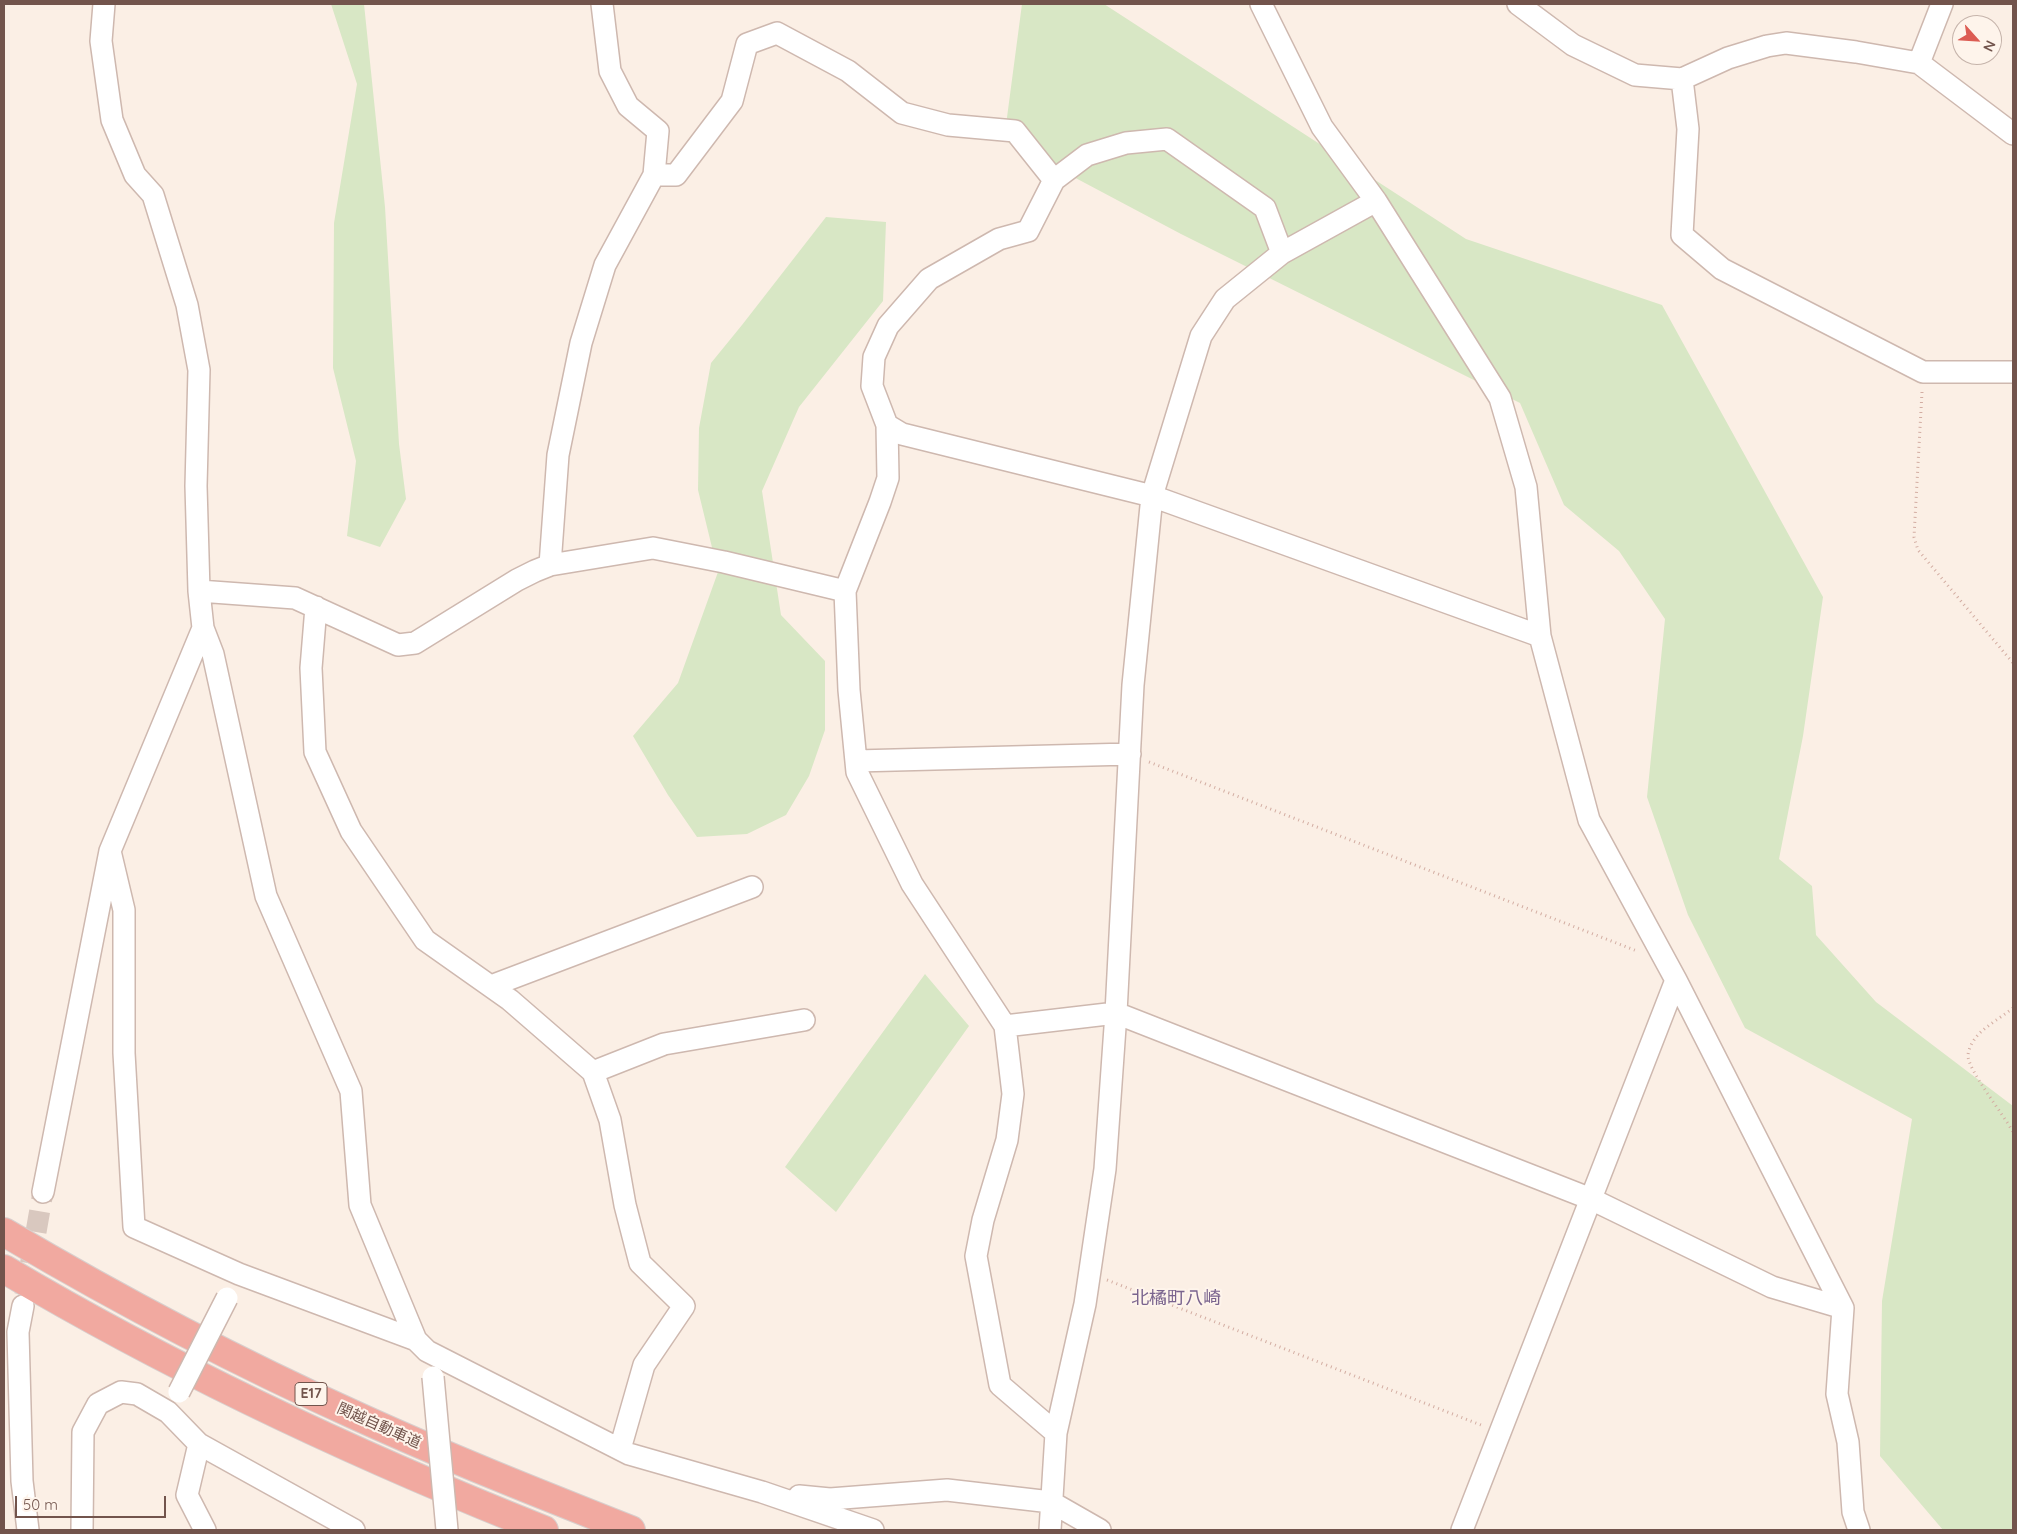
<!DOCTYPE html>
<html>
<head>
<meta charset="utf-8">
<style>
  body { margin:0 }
  #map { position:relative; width:2017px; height:1534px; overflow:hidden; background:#fbefe5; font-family:Quicksand,sans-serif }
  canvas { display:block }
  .frame { position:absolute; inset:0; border:5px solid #72544c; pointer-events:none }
  .north { position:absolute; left:1952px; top:15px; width:50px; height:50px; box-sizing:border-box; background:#fef4eb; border:1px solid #c6b4ab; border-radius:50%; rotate:116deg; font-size:14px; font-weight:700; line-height:20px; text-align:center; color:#72544c }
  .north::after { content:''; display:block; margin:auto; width:18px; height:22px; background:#dc5c53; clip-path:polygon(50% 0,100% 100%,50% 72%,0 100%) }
  .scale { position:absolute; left:15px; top:1496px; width:151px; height:22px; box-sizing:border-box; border:2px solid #72544c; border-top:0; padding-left:6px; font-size:15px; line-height:18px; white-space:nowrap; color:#72544c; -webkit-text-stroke:4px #fef4eb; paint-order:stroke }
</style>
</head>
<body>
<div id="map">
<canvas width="2017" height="1534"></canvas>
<div class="frame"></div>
<div class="north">N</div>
<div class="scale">50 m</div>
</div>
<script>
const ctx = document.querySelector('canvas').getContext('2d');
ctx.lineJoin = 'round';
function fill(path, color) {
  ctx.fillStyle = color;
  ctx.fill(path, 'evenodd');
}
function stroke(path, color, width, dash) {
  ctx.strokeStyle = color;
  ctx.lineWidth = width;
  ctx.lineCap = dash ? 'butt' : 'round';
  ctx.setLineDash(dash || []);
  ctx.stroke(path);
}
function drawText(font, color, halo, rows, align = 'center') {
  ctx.font = font + ' Quicksand,"Noto Sans JP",sans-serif';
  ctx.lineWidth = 4;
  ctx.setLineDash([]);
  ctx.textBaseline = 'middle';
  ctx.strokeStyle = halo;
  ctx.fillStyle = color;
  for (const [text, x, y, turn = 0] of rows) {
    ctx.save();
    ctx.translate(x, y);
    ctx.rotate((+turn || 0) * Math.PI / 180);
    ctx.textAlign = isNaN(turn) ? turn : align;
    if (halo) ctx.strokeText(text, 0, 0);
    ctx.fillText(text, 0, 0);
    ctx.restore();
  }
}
const green = new Path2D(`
  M 331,4 L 364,4 L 385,207 L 399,444 L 406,499 L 380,547 L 347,536 L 356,461 L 333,368 L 334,223 L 357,84 Z
  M 1022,4 L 1104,4 L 1466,239 L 1662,305 L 1823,597 L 1803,736 L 1779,859 L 1812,886 L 1816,935 L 1876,1002 L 2013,1106 L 2013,1530 L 1943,1530 L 1880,1456 L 1882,1301 L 1912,1119 L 1745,1028 L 1688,915 L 1647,797 L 1665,619 L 1619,551 L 1564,505 L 1520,403 L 1181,234 L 1004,140 Z
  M 826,217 L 886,222 L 883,301 L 799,407 L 762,491 L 781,615 L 825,661 L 825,730 L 809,776 L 786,815 L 747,834 L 697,837 L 668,795 L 633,736 L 678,683 L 718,572 L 698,490 L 699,428 L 711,363 L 742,325 Z
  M 925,974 L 969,1026 L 836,1212 L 785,1167 Z`);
const minorTunnel = new Path2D(`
  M 25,1295 L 43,1192`);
const path = new Path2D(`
  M 1922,392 L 1914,537 L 1918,550 L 2013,663
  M 1149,762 L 1637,951
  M 2013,1008 C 2003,1016 1991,1023 1982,1031 C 1975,1037 1969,1046 1968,1055 C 1967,1069 2004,1115 2013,1132
  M 1107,1280 L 1481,1425`);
const minor = new Path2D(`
  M 104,4 L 101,41 L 112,120 L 135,175 L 153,195 L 187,305 L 199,370 L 196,486 L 199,591 L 203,628 L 213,654 L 266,896 L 351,1091 L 360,1205 L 416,1340 L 427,1351 L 629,1454 L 762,1492 L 873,1530
  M 1261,4 L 1322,127 L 1376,201 L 1500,398 L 1526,487 L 1540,636 L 1589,820 L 1676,980 L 1843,1308 L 1837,1394 L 1848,1442 L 1853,1512 L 1859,1530
  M 1518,4 L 1573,45 L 1635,75 L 1682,79 L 1728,58 L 1767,46 L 1786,43 L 1856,52 L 1919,63 L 2013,134
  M 1919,63 L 1942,4
  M 1682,79 L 1688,129 L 1682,235 L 1722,269 L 1923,372 L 2013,372
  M 654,175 L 676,175 L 732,101 L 747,44 L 777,33 L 848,71 L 902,113 L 948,125 L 1015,131 L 1054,180
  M 887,425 L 902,434 L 1152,496 L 1540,636
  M 550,565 L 558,455 L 581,343 L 605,265 L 654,175 L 658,131 L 628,106 L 610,71 L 602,4
  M 199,591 L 295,598 L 398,645 L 415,643 L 517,580 L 535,571 L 550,565 L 653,548 L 724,562 L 845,591
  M 316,607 L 311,668 L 315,752 L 351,831 L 425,940 L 510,1000 L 593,1072 L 610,1120 L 625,1205 L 640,1263 L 684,1306 L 644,1365 L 620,1449
  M 856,761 L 1130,754
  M 110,851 L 124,910 L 124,1053 L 134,1227 L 239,1274 L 416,1340
  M 491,986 L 752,887
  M 1005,1026 L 1116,1013 L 1591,1199 L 1772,1287 L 1843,1308
  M 593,1072 L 664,1044 L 804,1020
  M 43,1192 L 110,851 L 203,628
  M 23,1306 L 18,1332 L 22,1481 L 28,1530
  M 1056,1433 L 1085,1304 L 1105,1169 L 1116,1013 L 1133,685 L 1152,496 L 1201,336 L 1225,299 L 1282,253 L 1376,201
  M 199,1444 L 187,1495 L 205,1530
  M 799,1496 L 830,1499 L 947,1490 L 1051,1502 L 1100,1530
  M 82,1530 L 83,1432 L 98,1404 L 121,1392 L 137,1394 L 168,1412 L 199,1444 L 354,1530
  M 1050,1530 L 1056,1433 L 1000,1385 L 976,1256 L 983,1220 L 1007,1140 L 1013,1094 L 1005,1026 L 912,884 L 857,772 L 849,690 L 845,591 L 880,502 L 888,478 L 887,425 L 872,386 L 874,357 L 888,326 L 929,279 L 999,239 L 1028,231 L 1054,180 L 1087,155 L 1126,143 L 1167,139 L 1265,208 L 1282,253
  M 1462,1530 L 1676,980`);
const highway = new Path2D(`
  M 4,1232 C 119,1300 237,1362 359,1417 C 449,1458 540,1494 631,1530
  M 4,1269 C 176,1371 358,1456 544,1530`);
const minorBridge = new Path2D(`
  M 433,1377 L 447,1530
  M 179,1392 L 227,1298`);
const shields = [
  [311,1394,32]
];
const shieldNames = [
  ["E17",311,1394]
];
const streetNames = [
  ["関越自動車道",379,1426,24]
];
const quarterNames = [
  ["北橘町八崎",1176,1299]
];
fill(green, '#d8e7c5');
stroke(minorTunnel, '#d9c8bf', 21, [21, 11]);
stroke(minor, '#ceb8af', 24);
stroke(highway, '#d8cfcd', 30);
stroke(path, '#d3ada2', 3, [1, 4]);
stroke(minor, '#fff', 21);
stroke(highway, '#f1a9a0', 28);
stroke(minorBridge, '#ceb8af', 24, []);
stroke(minorBridge, '#fff', 21);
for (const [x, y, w] of shields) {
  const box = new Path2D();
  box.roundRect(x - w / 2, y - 11.5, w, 23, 4);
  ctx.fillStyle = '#fef4eb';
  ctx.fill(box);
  stroke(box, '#72544c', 1);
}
drawText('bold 14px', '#72544c', null, shieldNames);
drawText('15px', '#72544c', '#fef4eb', streetNames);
drawText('18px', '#7a648e', '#fef4eb', quarterNames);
</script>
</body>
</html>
